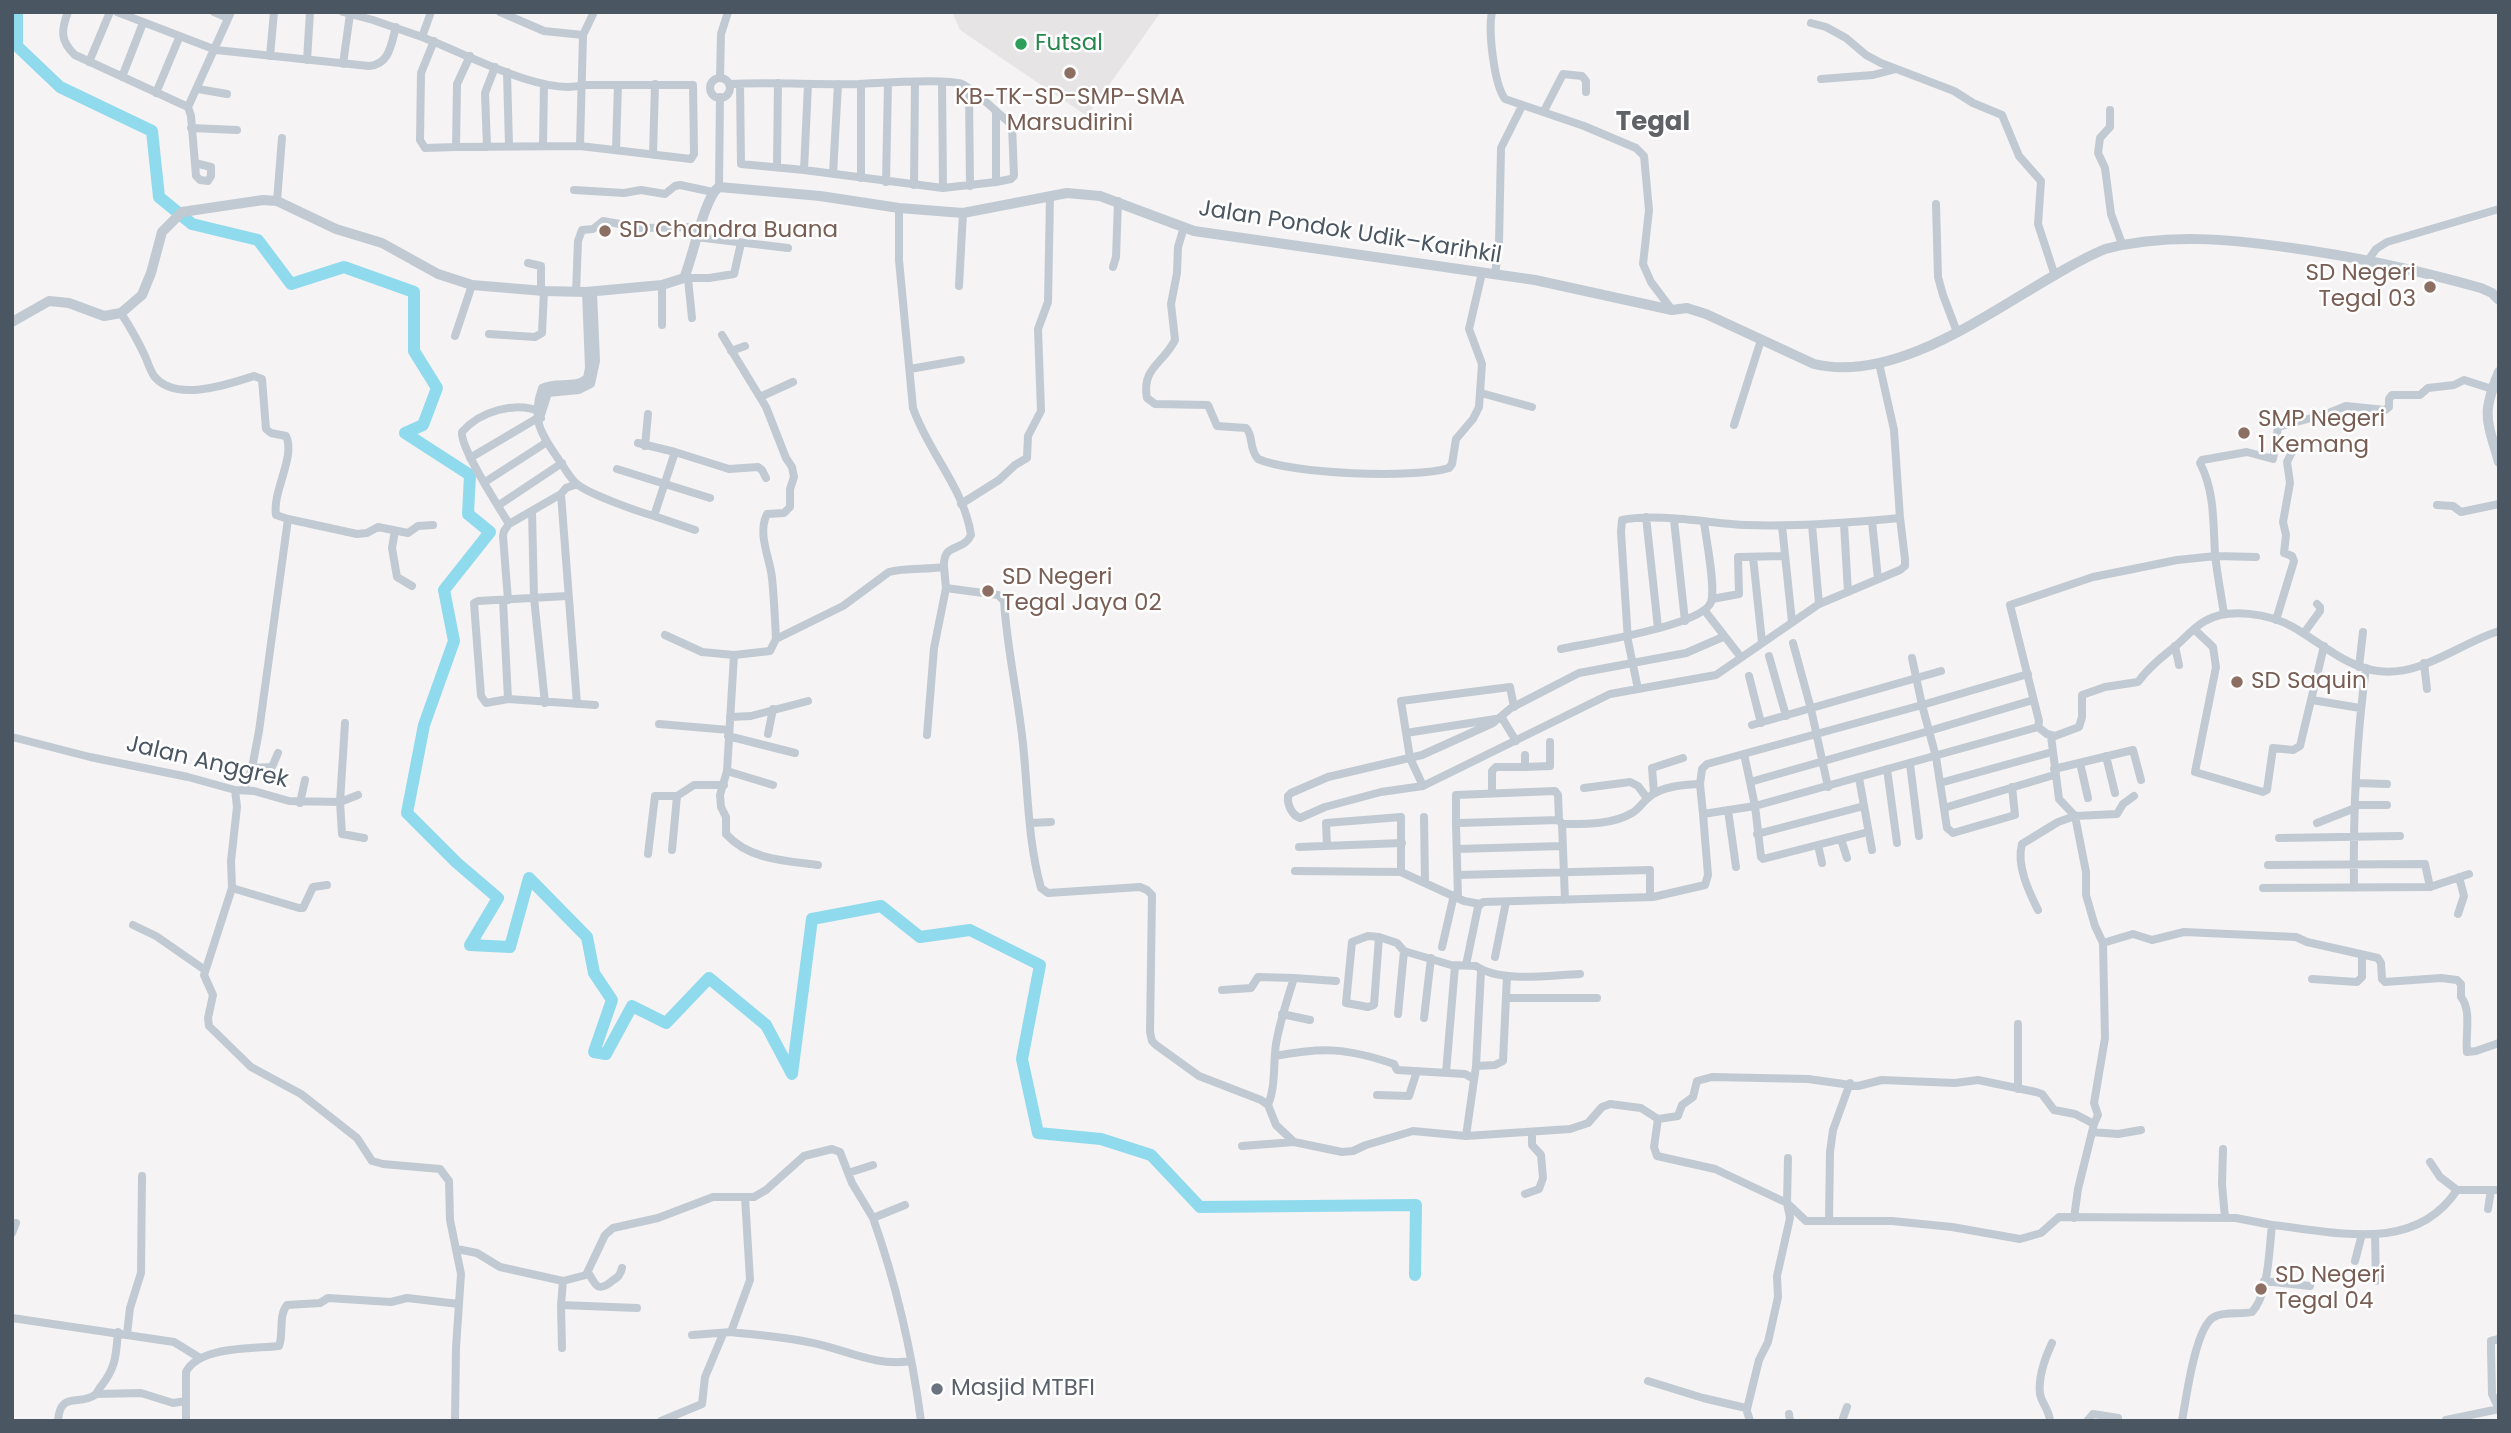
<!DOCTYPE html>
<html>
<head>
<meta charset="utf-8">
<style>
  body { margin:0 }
  #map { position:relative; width:2511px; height:1433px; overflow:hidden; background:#f5f3f3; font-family:Poppins,sans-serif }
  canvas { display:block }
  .frame { position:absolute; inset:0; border:14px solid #4a5661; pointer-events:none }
</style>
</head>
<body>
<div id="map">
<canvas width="2511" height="1433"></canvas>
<div class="frame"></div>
</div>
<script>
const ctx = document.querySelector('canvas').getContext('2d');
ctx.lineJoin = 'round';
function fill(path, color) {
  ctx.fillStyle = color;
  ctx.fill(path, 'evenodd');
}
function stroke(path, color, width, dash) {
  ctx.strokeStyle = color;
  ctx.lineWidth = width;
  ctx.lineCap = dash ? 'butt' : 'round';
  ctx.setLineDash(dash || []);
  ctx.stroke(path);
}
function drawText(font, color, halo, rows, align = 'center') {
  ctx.font = font + ' Poppins,sans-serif';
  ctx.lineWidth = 5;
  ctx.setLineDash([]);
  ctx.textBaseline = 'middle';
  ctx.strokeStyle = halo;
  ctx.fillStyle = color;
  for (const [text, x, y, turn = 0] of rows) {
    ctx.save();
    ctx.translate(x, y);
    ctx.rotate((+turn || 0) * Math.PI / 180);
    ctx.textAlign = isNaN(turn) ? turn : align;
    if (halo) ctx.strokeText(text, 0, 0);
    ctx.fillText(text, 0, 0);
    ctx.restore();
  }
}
const education = new Path2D(`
  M 952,12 L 1161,12 L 1087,116 L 960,30 Z`);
const river = new Path2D(`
  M 17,12 L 17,46 L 60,87 L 152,131 L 159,197 L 192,224 L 258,240 L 291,284 L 344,267 L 414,292 L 414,351 L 437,388 L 423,425 L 405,433 L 470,475 L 468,514 L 490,532 L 444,590 L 454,641 L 424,725 L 407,813 L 457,863 L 498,898 L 470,945 L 510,947 L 529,878 L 587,937 L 594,973 L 612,1000 L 594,1052 L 606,1054 L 632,1006 L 666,1023 L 709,978 L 766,1025 L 792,1074 L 812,919 L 881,906 L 920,937 L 970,930 L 1040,965 L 1022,1059 L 1038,1133 L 1101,1139 L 1151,1155 L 1200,1207 L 1416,1205 L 1415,1275`);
const minor = new Path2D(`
  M 68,12 C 61,30 60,41 75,55 L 188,107 L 231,12
  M 117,12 L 216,50 L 369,66 C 390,64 391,44 396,27
  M 214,12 L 228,18
  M 343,12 L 373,20 L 422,37 L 431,12
  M 500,12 L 544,31 L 583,35
  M 1492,12 C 1488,31 1494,84 1505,99 L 1584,126 L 1636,148 L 1644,156 L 1649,210 L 1643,264 L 1651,282 L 1672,310
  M 1811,23 L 1826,27 L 1846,38 L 1866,55 L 1881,63 L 1954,91 L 1973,103 L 2002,115 L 2019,156 L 2041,181 L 2038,224 L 2055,276
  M 422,37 C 462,52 544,97 583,85 L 693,85 L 694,154 L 691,159 L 580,146 L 583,35 L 594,12
  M 434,41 L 421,73 L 420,140 L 425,148 L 456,147 L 457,84 L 470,56
  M 270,56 L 274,12
  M 307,60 L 310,12
  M 89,62 L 110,12
  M 343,64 L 350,14
  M 507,72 L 509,146
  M 122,77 L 143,23
  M 720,78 L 721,34 L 728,12
  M710 88a10 10 0 1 1 20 0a10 10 0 1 1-20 0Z
  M 1821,79 L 1873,75 L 1896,69
  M 942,83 L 943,188
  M 729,84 C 773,82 816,85 859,84 C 880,83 946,78 962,84 C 974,90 986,102 996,111 L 996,182 L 943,188 L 804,170 L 741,164 L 740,84
  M 861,84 L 861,178
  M 198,89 L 227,94
  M 969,89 L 970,186
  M 156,93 L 179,38
  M 188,107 L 191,116 L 196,176 L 200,180 L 208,181 L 211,176 L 211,167 L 195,163
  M 2110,110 L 2110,127 L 2100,138 L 2098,153 L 2105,168 L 2111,214 L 2122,244
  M 996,111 L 1012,125 L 1014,176 L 1011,179 L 996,182
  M 1544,111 L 1563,74 L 1582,76 L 1586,81 L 1586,92
  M 191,128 L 237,130
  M 543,146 L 544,86
  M 456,147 L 580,146
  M 487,147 L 485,93 L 495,67
  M 616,149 L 618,85
  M 653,155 L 655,84
  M 777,167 L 778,83
  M 804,170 L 808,84
  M 833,174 L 838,84
  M 886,182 L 888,83
  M 914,185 L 915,82
  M 719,187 L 720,97
  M 574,190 L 624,193 L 641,190 L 665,194 L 675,186 L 680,185 L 713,192
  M 277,201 L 282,138
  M 1936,204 L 1938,277 L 1943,295 L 1957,332
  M 1184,227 L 1178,247 L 1177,273 L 1171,304 L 1175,340 C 1164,363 1141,368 1147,398 L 1155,404 L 1208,405 L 1217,426 L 1246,428 C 1254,436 1248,447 1258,459 C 1292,474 1413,479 1449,468 L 1452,464 L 1456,439 L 1473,419 L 1479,407 L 1482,364 L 1469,329 L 1482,273
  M 696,237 L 788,248
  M 2369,259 L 2376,249 L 2387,242 L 2499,209
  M 528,263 L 541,266 L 541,291
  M 1113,267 L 1116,257 L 1118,201
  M 1495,275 L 1499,243 L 1501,148 L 1522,106
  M 684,278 L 709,278 L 734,274 L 741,243
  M 688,279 L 692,318
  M 662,285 L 662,325
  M 959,286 L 963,213
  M 576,292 L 578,241 L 582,230 L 593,229 L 603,221 L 642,228 L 698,227
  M 586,292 L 589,368 L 587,378 C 575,389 556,380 542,388 C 530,422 543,436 561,463 C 566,470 571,480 578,485 C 592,495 636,511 654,516 L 675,452 L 638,443
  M 121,313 C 130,327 138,341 145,356 C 148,363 150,370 154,376 C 175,403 229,384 254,376 L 262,379 L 266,429 L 271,433 L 286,436 C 296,456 272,492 276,515 L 288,519 L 357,534 L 367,533 L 378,527 L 408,533 L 418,526 L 433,525
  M 489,334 L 535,337 L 542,333 L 544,291
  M 722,335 L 766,407 L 786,458 L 792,467 L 794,477 L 790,489 L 790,507 L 784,513 L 767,514 C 757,534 770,558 772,578 C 774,598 775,618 776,639
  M 455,336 L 472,285
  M 731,351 L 745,346
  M 910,369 L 961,360
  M 1481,393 L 1532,407
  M 760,397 L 793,382
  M 541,412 C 515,401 480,411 462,432 C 460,448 499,507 509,524 L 561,494 L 566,488 L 577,484
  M 541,415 L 548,393 L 579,390 L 591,384 L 596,361 L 593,292
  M 1734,425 L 1761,340
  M 645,446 L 648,414
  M 675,452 L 729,469 L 758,467 L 762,470 L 766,478
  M 470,458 L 536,419 L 541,418
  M 617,469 L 710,498
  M 485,482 L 547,442
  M 561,494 L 577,704
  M 961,504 L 999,480 L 1015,465 L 1027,458 L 1028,436 L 1041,411 L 1038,329 L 1048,302 L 1050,197
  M 499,505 L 562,463
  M 2437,505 L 2453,506 L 2461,512 L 2499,504
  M 532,511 L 534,598 L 545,703
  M 654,516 L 695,530
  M 1646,517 L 1658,628
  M 1674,520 L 1685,621
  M 1872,521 L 1878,579
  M 1844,524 L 1848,592
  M 1812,525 L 1819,604
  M 1782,526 L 1792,622
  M 395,531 L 392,548 L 397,577 L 412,586
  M 1753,557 L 1762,642
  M 944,567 L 946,588 L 998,595 L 1004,601 C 1007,649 1018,696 1023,744 C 1028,792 1028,842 1041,888 L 1048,893 L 1140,887 L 1147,890 L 1152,895 L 1150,1032 L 1152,1041 L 1156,1045 L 1199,1076 L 1261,1100 L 1268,1105 L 1276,1125 L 1294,1142 L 1342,1152 L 1353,1151 L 1366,1145 L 1413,1131 L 1466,1136 L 1570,1129 L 1588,1123 L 1602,1107 L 1610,1104 L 1641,1108 L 1658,1119
  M 567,596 L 478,601 L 474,603 L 481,696 L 486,703 L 508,699 L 595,705
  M 1712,599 L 1739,594 L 1738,557 L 1785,556
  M 503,600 L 508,699
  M 508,600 L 503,536 L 504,531 L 509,524
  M 1705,611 L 1740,656
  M 2224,614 C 2221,594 2217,574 2215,554 C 2213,523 2215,492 2200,463 L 2202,460 L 2247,452 L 2273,459 L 2278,427 L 2326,414 L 2346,406 L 2385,410 L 2389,407 L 2389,399 L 2392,395 L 2420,395 L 2428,388 L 2454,385 L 2464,380 L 2492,389
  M 2276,620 L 2294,561 L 2292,556 L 2284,553 L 2286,535 L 2283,522 L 2290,483 L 2287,462 L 2293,450
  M 2194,629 L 2213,647 L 2216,667 L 2195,772 L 2263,792 L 2267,790 L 2273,748 L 2293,750 L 2300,746 L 2324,646
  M 2304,633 L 2320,611 L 2320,607 L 2317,604
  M 665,635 L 702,652 L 734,655
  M 1723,637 L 1686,653 L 1579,673 L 1511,708 L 1493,723 L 1422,755 L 1328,777 L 1291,793 L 1288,796 C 1287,805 1292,815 1300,818 L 1325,807 L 1381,792 L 1423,786 L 1610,694 L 1716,675 L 1819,604 L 1900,570 L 1905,566 L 1905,559 L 1900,518 L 1894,430 L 1879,363
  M 1793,643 L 1811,709 L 1828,787
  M 2175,646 L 2179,665
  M 1561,649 C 1588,643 1703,626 1711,602 C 1716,587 1706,539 1704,522
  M 1769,656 L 1786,716
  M 1912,658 L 1922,705 L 2028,674
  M 2424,663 L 2427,689
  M 2359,667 L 2363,632
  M 1749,676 L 1761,723
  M 1638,689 L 1628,641 L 1621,532 L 1622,520 C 1655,513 1710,523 1745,525 C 1797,527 1848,523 1900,518
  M 2312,700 L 2360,708
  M 730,717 L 751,716 L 808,701
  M 345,723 L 340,802 L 358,795
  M 659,724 L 729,730
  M 1752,725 L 1941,671
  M 2038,727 L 2047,734 L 2055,736 L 2079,727 L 2082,717 L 2082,695 L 2105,687 L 2138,682 C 2149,667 2163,656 2177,645 C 2186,637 2194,627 2205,621 C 2229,607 2270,614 2293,627 C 2321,643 2346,667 2378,671 C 2421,677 2460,643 2499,631
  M 1406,733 L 1502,718 L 1516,741
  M 768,734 L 773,709
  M 927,735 L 934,648 L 946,588
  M 728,736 L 795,753
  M 2051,736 L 2059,799 L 2075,816 L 2086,872 L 2086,895 L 2095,926 L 2103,943 L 2105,1038 L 2094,1103 L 2098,1115 L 2094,1124
  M 12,737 L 90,757 L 188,777 L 235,790 L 254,791 L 289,801 L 340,802 L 342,834 L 364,838
  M 1744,754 L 1750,782
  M 2106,756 L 2115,793
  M 2080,763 L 2088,798
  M 1910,764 L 1919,836
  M 1525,767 L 1550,766 L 1550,742
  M 252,768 L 259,731 L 288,519
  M 1887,769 L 1897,843
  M 2054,769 L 2133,750 L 2141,780
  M 727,771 L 773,785
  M 1859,778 L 1872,850
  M 1940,783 L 2052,752
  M 2356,783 L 2387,784
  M 1700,784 L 1703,814
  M 1423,786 L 1410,758 L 1401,701 L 1510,687 L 1514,707
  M 2012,787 L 2015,815 L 1953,833 L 1947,828 L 1936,757 L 1929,731 L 2033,700
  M 1584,788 L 1630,782 L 1638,786 L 1647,798
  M 235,790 L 237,807 L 231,861 L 232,888 L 204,975 L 213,995 L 208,1018 L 209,1026 L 251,1067 L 301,1094 L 357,1138 L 372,1161 L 383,1164 L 440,1169 L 449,1181 L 450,1220 L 461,1274 L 456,1348 L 455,1421
  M 244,790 L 252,768 L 272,767 L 278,753
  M 1492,793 L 1492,771 L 1496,767 L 1525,767 L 1525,755
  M 1654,793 L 1652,768 L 1683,758
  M 300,803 L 305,780
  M 2355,805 L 2387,805
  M 1944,808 L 2054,775
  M 1728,810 L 1736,867
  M 1424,817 L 1425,882
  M 1031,823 L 1051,822
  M 2317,823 L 2355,808
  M 1562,824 L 1565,900
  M 1456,825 L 1456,795 L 1555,791 L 1558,795 L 1559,820 L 1562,824 C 1584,824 1612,825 1632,813 C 1638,810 1642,803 1648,798 C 1661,786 1683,785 1700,784 L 1702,769 L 1707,764 L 1922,705 L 1929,731 L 1750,782 L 1755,806 L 2038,727 L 2039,721 L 2010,605 L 2093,577 L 2133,569 L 2177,560 L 2216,556 L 2256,557
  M 1757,834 L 1864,806
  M 2279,838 L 2400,836
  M 1841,839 L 1847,858
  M 1818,845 L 1822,863
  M 1327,846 L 1326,823 L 1401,817 L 1401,872
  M 1299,847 L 1402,843
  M 1457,849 L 1563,846
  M 672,850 L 677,796
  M 648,854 L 655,796 L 677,796 L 694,785 L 724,785
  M 818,865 C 787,861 749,860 726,834 L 726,817 L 721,807 L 720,795 L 727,771 L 734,655 L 770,651 L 776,639 L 843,606 L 889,572 C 905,567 926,570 944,567 C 943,541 963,553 971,535 C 964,488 928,452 913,408 L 899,260 L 899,208
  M 2268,865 L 2425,864 L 2430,887
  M 1295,871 L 1401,872 L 1464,901 L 1480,904
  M 1458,875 L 1650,870 L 1650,897
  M 232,888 L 299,908 L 303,908 L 313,887 L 327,885
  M 2263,888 L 2430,887 L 2469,874
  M 2354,888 C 2353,815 2356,741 2366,668
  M 1458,897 L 1456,825 L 1459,823 L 1559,820
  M 2038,910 C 2029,892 2016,865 2022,844 L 2058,822 L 2075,816 L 2117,814 L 2123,804 L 2134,796
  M 2458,914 L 2464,896 L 2459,877
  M 133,925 L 156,936 L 205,970
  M 1379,937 L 1374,1005 L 1368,1007 L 1346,1003 L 1352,942 L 1368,936 L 1379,937 L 1397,943 L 1404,951 L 1451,965 L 1476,966 C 1500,983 1549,975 1580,974
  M 2103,943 L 2133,934 L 2152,940 L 2184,932 L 2296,937 L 2307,942 L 2378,958 L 2381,963 L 2382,979 L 2385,982 L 2441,978 L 2457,980 L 2461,984 L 2461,997 C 2472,1010 2465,1035 2467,1052 L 2476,1051 L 2499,1043
  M 1442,947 L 1454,895
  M 1495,957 L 1506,902
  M 1466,965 L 1478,907 L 1483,902 L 1653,897 L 1705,885 L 1708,875 L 1703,814 L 1755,806 L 1761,857 L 1763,859 L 1868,832
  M 1294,978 L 1336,981
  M 2312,979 L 2357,982 L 2362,977 L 2362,955
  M 1222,990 L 1251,988 L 1258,977 L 1294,978 C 1287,1000 1280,1021 1276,1044 C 1273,1064 1276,1086 1268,1105
  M 1506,998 L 1597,998
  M 1282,1014 L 1310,1020
  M 1398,1014 L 1404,951
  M 1424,1018 L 1431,958
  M 2018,1024 L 2018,1089
  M 1275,1056 C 1324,1047 1347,1048 1394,1064 L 1397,1070 L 1465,1074 L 1474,1079
  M 1476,1066 L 1495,1065 L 1503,1061 L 1507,976
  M 1446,1073 L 1455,966
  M 1377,1095 L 1409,1096 L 1417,1071
  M 1658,1119 L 1654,1147 L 1657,1156 L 1715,1169 L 1787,1203 L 1806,1221 L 1892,1221 L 1952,1227 L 2020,1239 L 2041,1233 L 2059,1217 L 2236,1218 L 2272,1225
  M 1658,1119 L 1678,1116 L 1682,1105 L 1693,1097 L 1697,1081 L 1712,1077 L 1808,1079 L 1858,1086 L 1882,1080 L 1955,1083 L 1978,1080 L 2036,1092 L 2042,1094 L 2054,1110 L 2075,1114 L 2094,1124 L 2078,1189 L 2074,1218
  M 2092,1132 L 2118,1134 L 2141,1130
  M 1466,1136 L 1476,1066 L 1481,971
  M 1242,1146 L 1294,1142
  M 2223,1149 L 2222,1184 L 2225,1218
  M 2430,1162 L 2440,1177 L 2457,1190
  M 848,1173 L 873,1165
  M 1525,1194 L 1539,1189 L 1543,1178 L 1541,1155 L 1532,1145 L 1532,1133
  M 905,1205 L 873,1218 C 896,1283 912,1353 921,1421
  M 2488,1209 L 2491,1190
  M 1829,1219 L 1830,1152 L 1833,1130 L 1850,1083
  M 12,1233 L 16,1223
  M 2375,1235 L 2376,1281
  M 457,1249 L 477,1253 L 500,1267 L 563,1281 L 586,1275 L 605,1235 L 613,1228 L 658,1218 L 713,1197 L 754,1197 L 766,1190 L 804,1156 L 832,1149 L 840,1152 L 852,1183 L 873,1218
  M 2355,1261 L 2362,1234
  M 588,1272 C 595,1285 598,1293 612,1281 C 618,1277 620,1276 622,1268
  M 2264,1281 L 2310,1286
  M 561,1305 L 637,1308
  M 12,1318 L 174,1342 L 200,1358
  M 731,1332 C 757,1335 783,1337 808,1342 C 843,1348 874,1367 910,1361
  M 127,1334 L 130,1308 L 141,1273 L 142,1176
  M 692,1335 L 731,1332 L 750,1280 L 745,1197
  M 2499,1339 L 2491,1341 L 2491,1349 L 2492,1394 L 2499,1409
  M 562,1348 L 561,1305 L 563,1281
  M 1648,1381 L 1703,1398 L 1746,1408 L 1750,1421
  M 96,1394 L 141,1393 L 173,1403 L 186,1401
  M 1747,1409 L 1759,1360 L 1768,1342 L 1778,1297 L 1777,1276 L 1790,1218 L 1787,1203 L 1788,1158
  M 1789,1414 L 1790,1421
  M 2446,1420 L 2499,1409
  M 58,1421 C 60,1391 79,1406 95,1395 C 98,1392 99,1388 102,1385 C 116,1367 116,1355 118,1332
  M 186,1421 L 186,1372 C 199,1346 254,1349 279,1346 C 284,1333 278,1316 287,1305 L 320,1303 L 328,1298 L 391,1302 L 407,1298 L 459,1304
  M 661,1421 L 702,1404 L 705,1377 L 723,1334
  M 1842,1421 L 1847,1407
  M 2050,1421 C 2049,1409 2042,1404 2040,1394 C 2038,1377 2045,1358 2052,1343
  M 2087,1421 L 2093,1414 L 2118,1418
  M 2182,1421 C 2186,1400 2195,1327 2214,1317 C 2224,1311 2241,1315 2252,1312 C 2269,1294 2269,1249 2272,1225 C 2336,1232 2415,1254 2457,1190 L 2499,1190`);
const tertiary = new Path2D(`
  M 12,322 L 49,301 L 69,303 L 104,316 L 121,313 L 142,295 L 151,273 L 162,232 L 182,212 L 263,200 L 277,201 L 336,229 L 382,243 L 438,274 L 472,285 L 544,291 L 586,292 L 662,285 L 684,278 C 693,258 704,197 719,187 L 820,196 L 899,208 L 963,213 L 1067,193 L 1100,196 L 1194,231 L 1535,280 L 1672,310 L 1687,308 L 1706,314 L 1814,364 C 1911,387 2020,285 2105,249 C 2167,233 2229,239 2292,248 C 2358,257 2417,270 2481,288 L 2492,293 L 2499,300
  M 2499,372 C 2481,415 2487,420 2499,462`);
const markers = [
  [1021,44,7,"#2e9e5b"],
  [1070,73,7,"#8d6e63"],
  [605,231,7,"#8d6e63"],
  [2430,287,7,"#8d6e63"],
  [2244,433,7,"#8d6e63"],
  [988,591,7,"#8d6e63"],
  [2237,682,7,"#8d6e63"],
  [2261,1289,7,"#8d6e63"],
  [937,1389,7,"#6b7280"]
];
const leisureNames = [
  ["Futsal",1035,44]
];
const educationNames = [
  ["KB-TK-SD-SMP-SMA",1070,98,"center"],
  ["Marsudirini",1070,124,"center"],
  ["SD Chandra Buana",619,231],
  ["SD Negeri",2416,274,"right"],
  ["Tegal 03",2416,300,"right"],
  ["SMP Negeri",2258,420],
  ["1 Kemang",2258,446],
  ["SD Negeri",1002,578],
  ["Tegal Jaya 02",1002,604],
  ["SD Saquin",2251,682],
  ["SD Negeri",2275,1276],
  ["Tegal 04",2275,1302]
];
const streetNames = [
  ["Jalan Pondok Udik–Karihkil",1350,233,9],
  ["Jalan Anggrek",207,763,13]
];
const worshipNames = [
  ["Masjid MTBFI",951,1389]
];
const quarterNames = [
  ["Tegal",1653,123]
];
fill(education, '#e6e4e5');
stroke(river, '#90daee', 12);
stroke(minor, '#c1cad2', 8);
stroke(tertiary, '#c1cad2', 10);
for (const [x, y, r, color] of markers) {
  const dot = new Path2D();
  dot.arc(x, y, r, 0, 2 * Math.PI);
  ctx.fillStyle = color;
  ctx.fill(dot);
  stroke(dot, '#fff', 2.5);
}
drawText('23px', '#27864d', '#fff', leisureNames, 'left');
drawText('23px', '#785e54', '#fff', educationNames, 'left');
drawText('23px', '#4a5661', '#fff', streetNames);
drawText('23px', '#5b616d', '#fff', worshipNames, 'left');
drawText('bold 26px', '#5f6368', '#fff', quarterNames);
</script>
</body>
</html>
